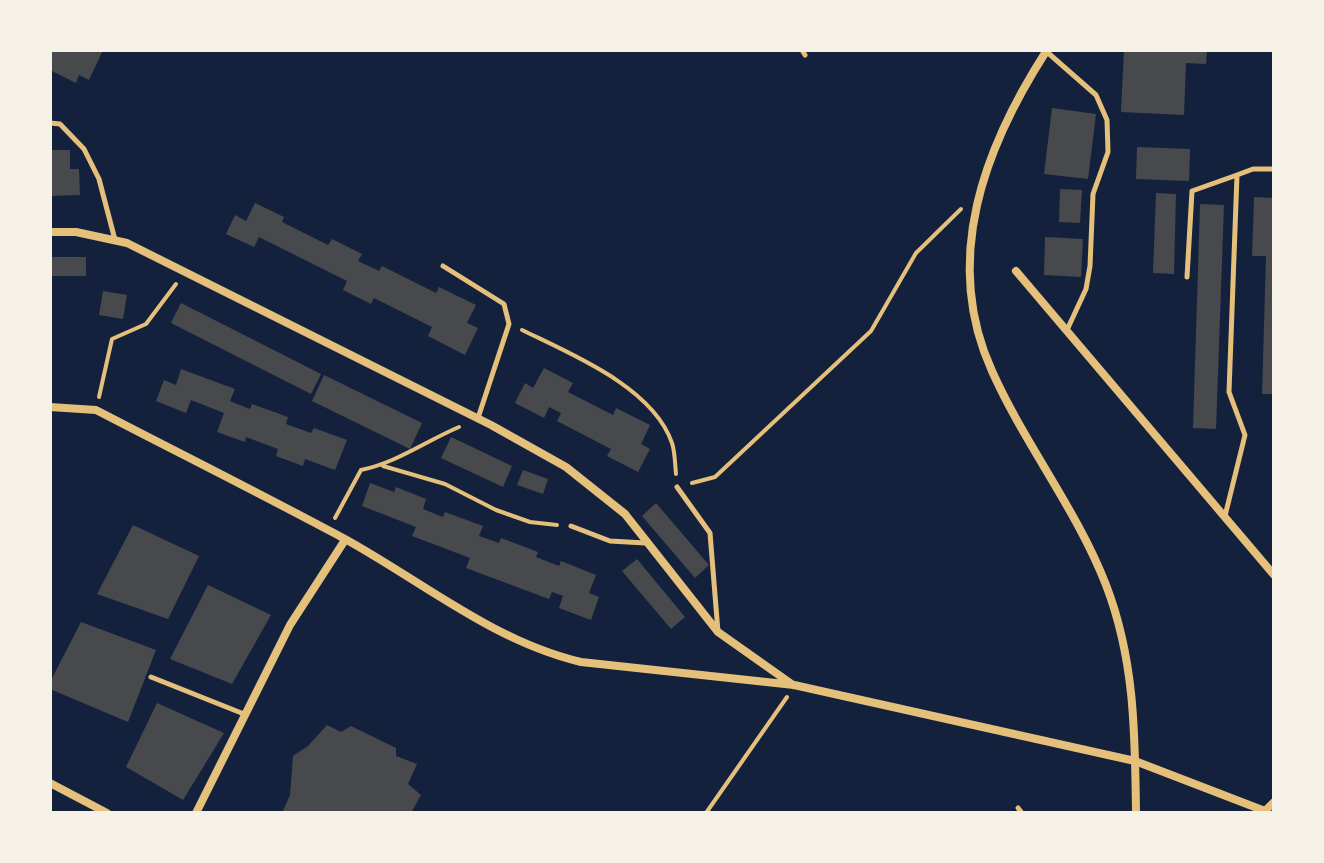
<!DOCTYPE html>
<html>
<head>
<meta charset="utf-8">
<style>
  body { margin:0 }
  #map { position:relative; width:1324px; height:863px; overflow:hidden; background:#14213d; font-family:"PT Sans Narrow",sans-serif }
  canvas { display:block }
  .frame { position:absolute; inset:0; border:52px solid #f6f1e7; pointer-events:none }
</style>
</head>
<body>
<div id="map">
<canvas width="1324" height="863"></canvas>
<div class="frame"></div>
</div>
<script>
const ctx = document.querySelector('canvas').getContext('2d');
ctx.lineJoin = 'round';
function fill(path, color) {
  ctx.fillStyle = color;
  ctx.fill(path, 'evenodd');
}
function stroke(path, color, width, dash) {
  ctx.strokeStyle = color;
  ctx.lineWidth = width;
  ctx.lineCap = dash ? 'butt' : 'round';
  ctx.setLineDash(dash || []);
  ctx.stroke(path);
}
const building = new Path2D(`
  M 50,50 L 103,50 L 89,80 L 79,75 L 76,83 L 50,70 Z
  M 1124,50 L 1207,50 L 1206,64 L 1186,63 L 1184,115 L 1121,112 Z
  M 1052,108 L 1096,114 L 1088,179 L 1044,174 Z
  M 1137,147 L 1190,149 L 1189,181 L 1136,179 Z
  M 50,150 L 70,150 L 70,169 L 79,169 L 80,195 L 50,196 Z
  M 1060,189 L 1082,190 L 1080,223 L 1059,222 Z
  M 1156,193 L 1176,194 L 1174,274 L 1153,273 Z
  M 1254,197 L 1274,198 L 1274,394 L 1262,394 L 1266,256 L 1252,256 Z
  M 255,203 L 284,217 L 282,222 L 328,245 L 332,239 L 362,254 L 358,261 L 379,271 L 382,266 L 436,293 L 439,287 L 476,305 L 467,323 L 478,328 L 465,355 L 428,336 L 432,327 L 374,298 L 371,304 L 343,290 L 347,281 L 259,237 L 254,247 L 226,234 L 235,215 L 246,221 Z
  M 1200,204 L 1224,205 L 1216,429 L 1193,428 Z
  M 1045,237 L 1083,239 L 1081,277 L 1044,275 Z
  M 50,257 L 86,257 L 86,276 L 50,276 Z
  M 103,291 L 127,295 L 123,319 L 99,315 Z
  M 181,303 L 321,374 L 311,394 L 171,323 Z
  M 544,368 L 573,383 L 568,392 L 613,415 L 616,408 L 650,425 L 641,444 L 650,449 L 638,472 L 607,456 L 611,449 L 557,421 L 561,413 L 549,407 L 544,418 L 515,403 L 525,383 L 533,388 Z
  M 181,369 L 235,389 L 230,401 L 250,409 L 252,404 L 288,417 L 286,424 L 311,433 L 314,428 L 347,440 L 335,470 L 305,459 L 303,466 L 276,456 L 278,449 L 246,437 L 245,442 L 217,432 L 224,413 L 191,400 L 186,413 L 156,401 L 164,380 L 176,385 Z
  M 324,375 L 422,423 L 410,449 L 312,401 Z
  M 451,437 L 512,466 L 503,487 L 441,458 Z
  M 523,470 L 548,479 L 543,494 L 517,485 Z
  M 370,483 L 394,492 L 396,487 L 426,499 L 423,509 L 443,517 L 445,512 L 483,526 L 479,536 L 499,543 L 501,538 L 538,552 L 536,557 L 559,566 L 561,561 L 596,575 L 589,593 L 599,597 L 591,620 L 559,608 L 563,596 L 552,592 L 549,599 L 466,568 L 470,558 L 412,536 L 416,527 L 362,506 Z
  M 656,503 L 709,565 L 695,578 L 642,516 Z
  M 133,525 L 199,556 L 168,619 L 97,594 Z
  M 637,559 L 685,617 L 671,629 L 622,571 Z
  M 208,585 L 271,615 L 232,684 L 170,659 Z
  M 81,622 L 156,650 L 128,722 L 50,689 L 50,682 Z
  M 157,703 L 224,733 L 183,800 L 126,767 Z
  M 327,725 L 341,732 L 351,726 L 396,748 L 396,756 L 417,764 L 408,784 L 421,795 L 411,813 L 282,813 L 290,795 L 293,756 L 308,746 Z`);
const path = new Path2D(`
  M 522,330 C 571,354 653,387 672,443 C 675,452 675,464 676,474
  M 99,397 L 112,339 L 146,324 L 176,284
  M 383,466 L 445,484 L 496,510 L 530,522 L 557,525
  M 692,483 L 715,477 L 871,331 L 916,253 L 961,209
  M 335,518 L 361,470 C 396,463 426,441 459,427
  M 706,813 L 787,697`);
const service = new Path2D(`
  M 802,50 L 805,55
  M 1047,52 L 1096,95 L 1107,120 L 1108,152 L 1093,194 L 1090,266 L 1086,289 L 1067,330
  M 50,123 L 60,124 L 84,149 L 99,179 L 115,240
  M 443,266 L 504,304 L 509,324 L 478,418
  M 1187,277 L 1192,191 L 1237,175
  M 677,487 L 710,533 L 718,632
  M 1225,516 L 1245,435 L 1229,392 L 1237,175 L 1253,169 L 1274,169
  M 571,526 L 610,541 L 645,543
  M 151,677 L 244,714
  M 1018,808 L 1022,813`);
const minor = new Path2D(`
  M 1047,50 C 985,146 941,259 992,371 C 1025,445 1077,510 1106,585 C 1135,660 1135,735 1136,813
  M 50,232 L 76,232 L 127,243 L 491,425 L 566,467 L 625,514 L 718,632 L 793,685
  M 1016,271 L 1274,575
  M 50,407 L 96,410 C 179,453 263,495 345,539 C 423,582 493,641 581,662 L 794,685 L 1135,761 L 1265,811 L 1274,802
  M 50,783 L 107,813
  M 196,813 L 290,625 L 345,540`);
fill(building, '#48494c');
stroke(path, '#e5c07b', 4);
stroke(service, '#e5c07b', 5);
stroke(minor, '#e5c07b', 8);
</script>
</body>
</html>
